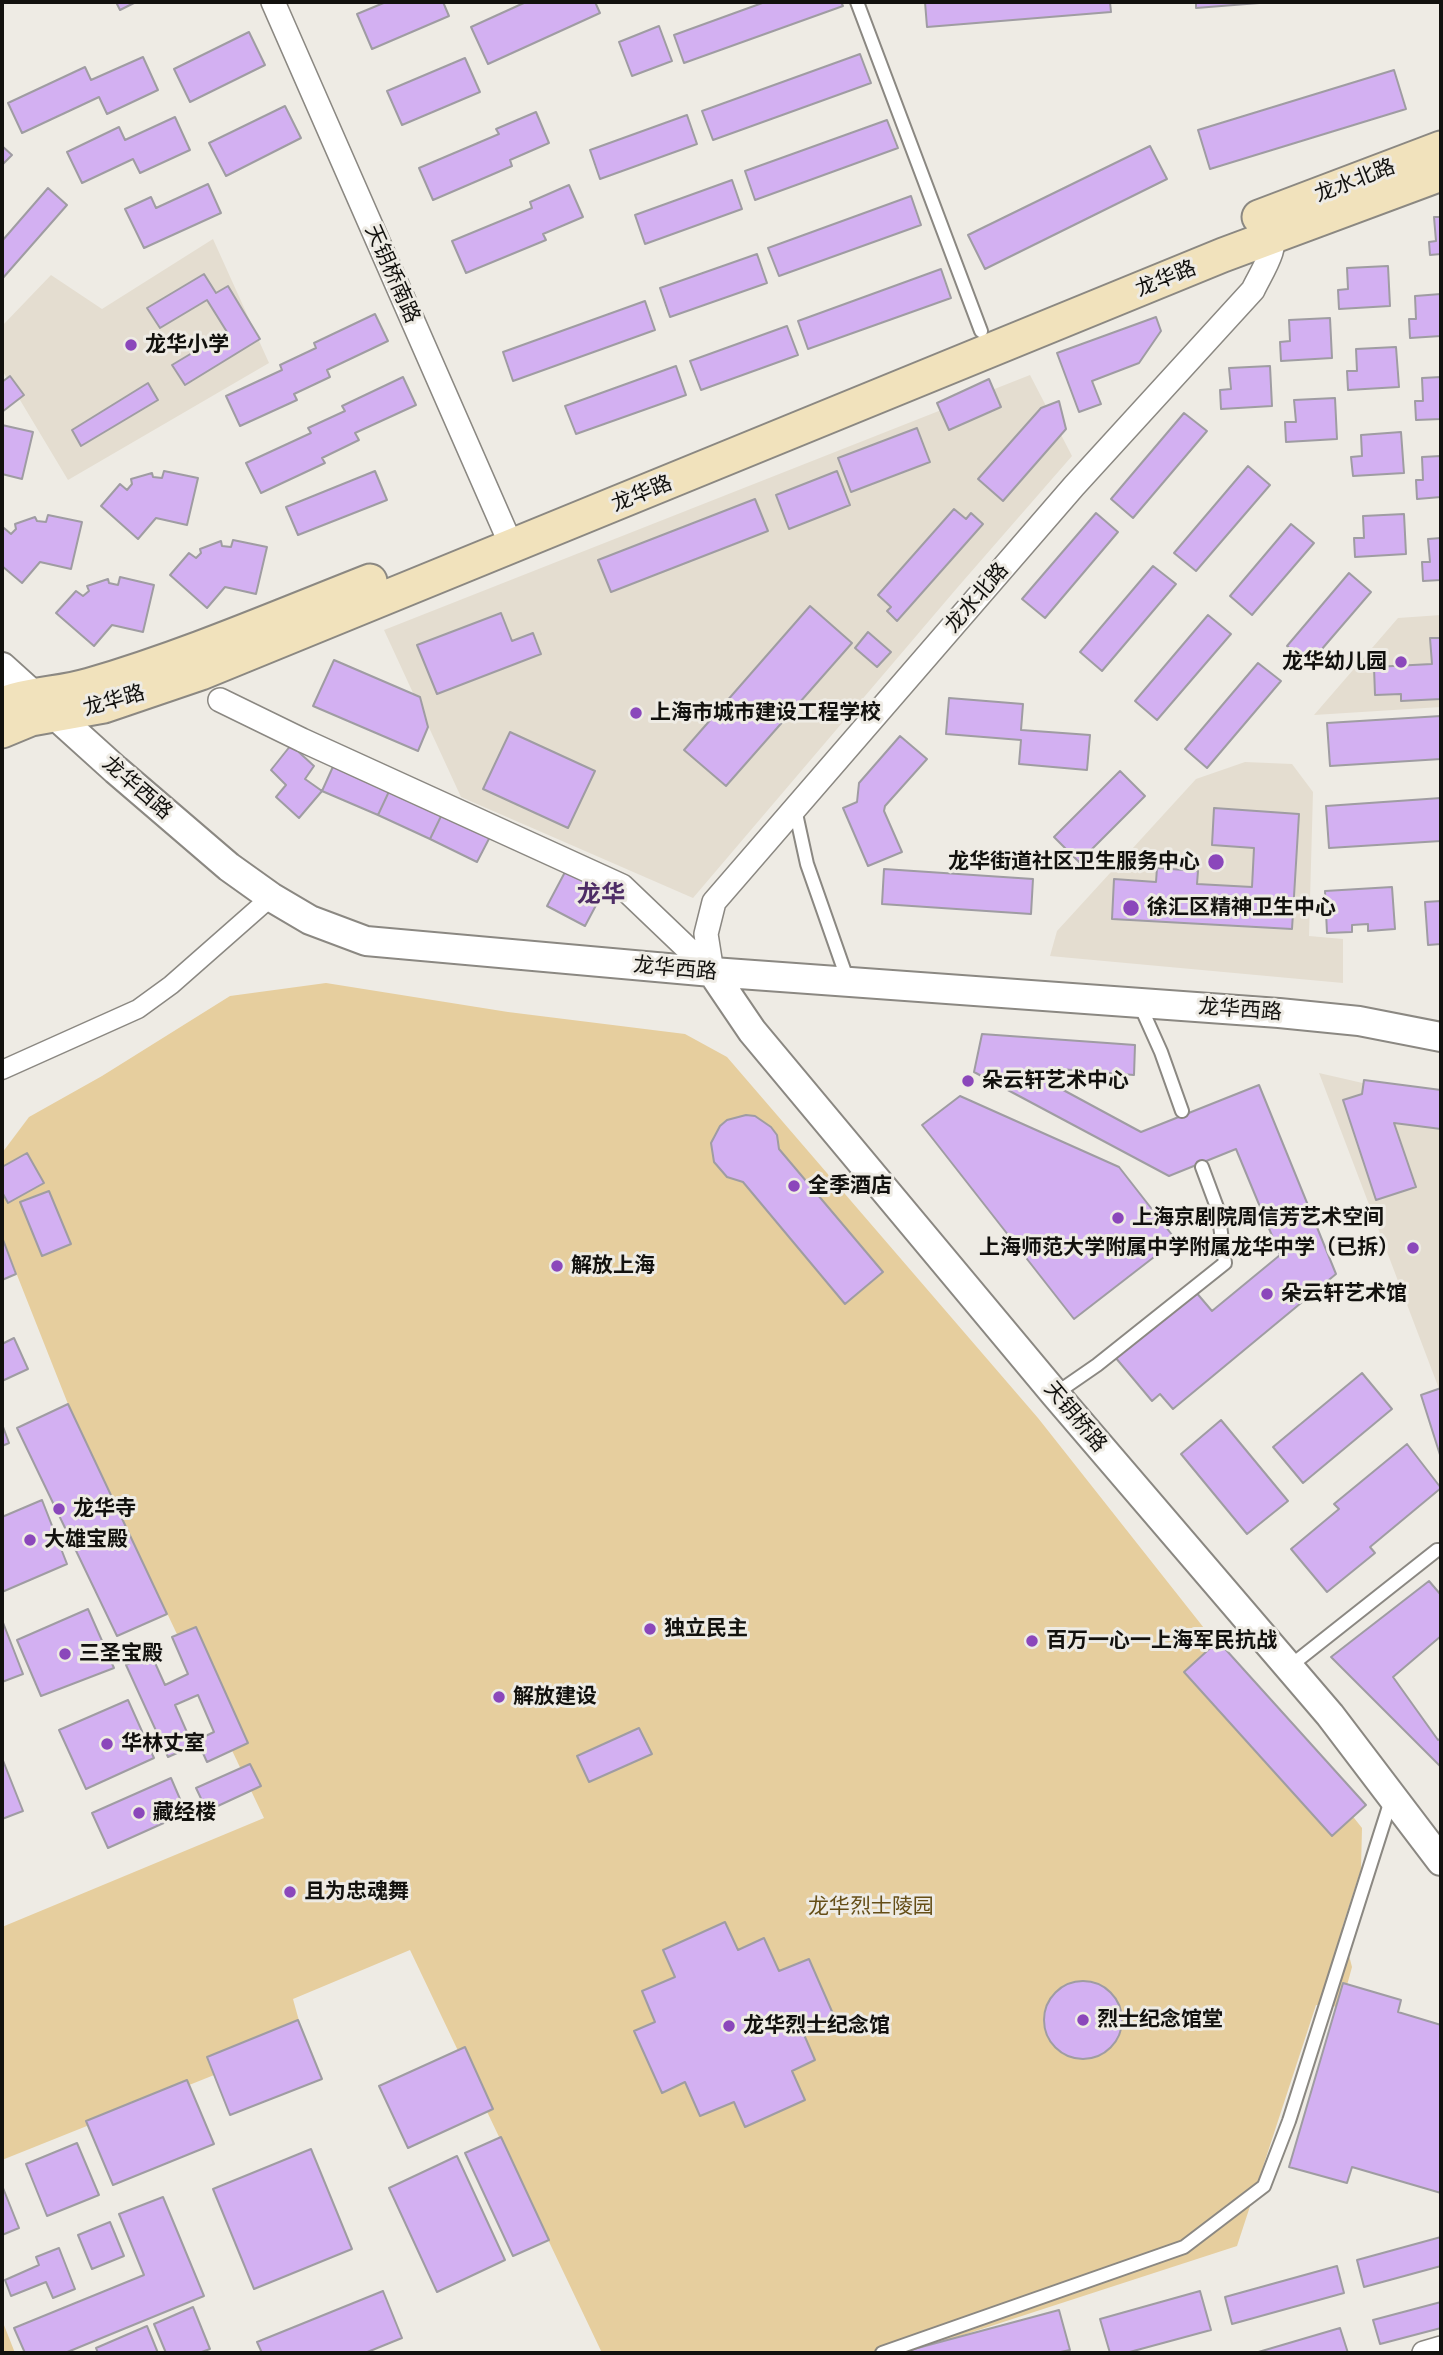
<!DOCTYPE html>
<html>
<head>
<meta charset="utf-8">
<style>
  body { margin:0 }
  #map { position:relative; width:1443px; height:2355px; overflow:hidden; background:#eeebe4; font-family:"PT Sans Narrow",sans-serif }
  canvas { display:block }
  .frame { position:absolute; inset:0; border:4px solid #12110e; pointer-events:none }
</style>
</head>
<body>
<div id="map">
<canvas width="1443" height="2355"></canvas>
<div class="frame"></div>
</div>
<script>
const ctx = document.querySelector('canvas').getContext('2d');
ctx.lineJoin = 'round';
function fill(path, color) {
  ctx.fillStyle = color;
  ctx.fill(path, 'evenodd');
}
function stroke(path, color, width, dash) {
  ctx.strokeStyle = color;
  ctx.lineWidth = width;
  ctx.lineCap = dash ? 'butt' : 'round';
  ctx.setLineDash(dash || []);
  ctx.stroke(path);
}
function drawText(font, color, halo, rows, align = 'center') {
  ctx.font = font + ' "PT Sans Narrow","Noto Sans SC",sans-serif';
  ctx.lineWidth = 6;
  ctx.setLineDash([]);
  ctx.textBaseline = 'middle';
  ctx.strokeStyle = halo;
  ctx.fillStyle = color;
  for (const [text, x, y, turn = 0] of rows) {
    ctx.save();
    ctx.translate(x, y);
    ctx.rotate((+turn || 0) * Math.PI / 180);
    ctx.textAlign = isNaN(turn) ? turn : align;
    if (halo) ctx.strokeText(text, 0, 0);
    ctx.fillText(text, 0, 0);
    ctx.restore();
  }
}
const built = new Path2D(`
  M 213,239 L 269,363 L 68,480 L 2,370 L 2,326 L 51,275 L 102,309 Z
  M 1030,375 L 1072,456 L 957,588 L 693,898 L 461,797 L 384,630 Z
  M 1441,615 L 1441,707 L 1314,715 L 1398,618 Z
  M 1245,762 L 1292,764 L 1313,792 L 1309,936 L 1343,939 L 1343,983 L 1050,956 L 1057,931 L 1196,779 Z
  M 1319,1073 L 1441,1101 L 1441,1394 Z`);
const green = new Path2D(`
  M 326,983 L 508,1012 L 685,1034 L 727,1057 L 1038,1418 L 1362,1828 L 1361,1869 L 1342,1928 L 1352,1967 L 1341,2007 L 1316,2005 L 1237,2246 L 908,2353 L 602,2353 L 410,1950 L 293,1999 L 304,2039 L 2,2160 L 2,1927 L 264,1818 L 68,1404 L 2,1237 L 2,1153 L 29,1117 L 102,1076 L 230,996 Z
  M 2,2320 L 15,2353 L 2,2353 Z`);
const building = new Path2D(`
  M 116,2 L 136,2 L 120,10 Z
  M 386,2 L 443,2 L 449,16 L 372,49 L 357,14 Z
  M 526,2 L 595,2 L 600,13 L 488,64 L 471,27 Z
  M 765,2 L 841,2 L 843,6 L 684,63 L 674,35 Z
  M 925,2 L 1110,2 L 1111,12 L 927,27 Z
  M 1196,2 L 1272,2 L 1196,8 Z
  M 659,26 L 672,61 L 632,76 L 619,42 Z
  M 249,32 L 265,65 L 190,102 L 174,69 Z
  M 860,54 L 871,83 L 713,140 L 702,111 Z
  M 143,57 L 158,90 L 107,114 L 99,97 L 22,133 L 8,103 L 85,67 L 91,80 Z
  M 465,58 L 480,92 L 402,125 L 387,91 Z
  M 1394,70 L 1406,109 L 1210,169 L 1198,130 Z
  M 285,106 L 301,138 L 226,176 L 209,143 Z
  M 536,112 L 549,143 L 510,160 L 512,166 L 433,200 L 419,168 L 499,134 L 496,129 Z
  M 687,115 L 697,144 L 600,179 L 590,150 Z
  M 175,117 L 190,150 L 140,173 L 133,159 L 82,183 L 67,152 L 119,127 L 125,140 Z
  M 887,120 L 898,148 L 755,200 L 745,171 Z
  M 2,146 L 12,155 L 2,165 Z
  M 1150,146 L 1167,179 L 985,269 L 968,235 Z
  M 732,180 L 742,209 L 645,244 L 635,215 Z
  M 208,184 L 221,213 L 144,248 L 125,209 L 151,197 L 156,208 Z
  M 569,185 L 583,217 L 543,234 L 546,240 L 466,273 L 452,241 L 532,208 L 530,202 Z
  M 48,188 L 67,205 L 2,279 L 2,241 Z
  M 911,196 L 921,225 L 779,276 L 768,248 Z
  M 1434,217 L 1441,217 L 1441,254 L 1430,255 L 1429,242 L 1436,241 Z
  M 757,254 L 767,283 L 670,317 L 660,288 Z
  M 1388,266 L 1390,306 L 1339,309 L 1338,290 L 1348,289 L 1347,268 Z
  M 941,269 L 951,298 L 808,349 L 798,321 Z
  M 204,274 L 216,293 L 228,286 L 260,339 L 185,385 L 172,365 L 227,332 L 207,300 L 160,328 L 147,308 Z
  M 1441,294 L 1441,336 L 1410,338 L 1409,319 L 1416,319 L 1415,296 Z
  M 645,301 L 655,330 L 513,381 L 503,352 Z
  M 375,314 L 388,341 L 327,370 L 330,377 L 294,394 L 297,400 L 240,426 L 226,396 L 282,370 L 280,365 L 316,348 L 314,343 Z
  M 1156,317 L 1161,331 L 1139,363 L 1092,381 L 1101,404 L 1079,412 L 1057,353 Z
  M 1330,318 L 1332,358 L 1281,361 L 1280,342 L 1290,341 L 1289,320 Z
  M 787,326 L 798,355 L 701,390 L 690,361 Z
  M 1396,347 L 1399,387 L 1348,390 L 1347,371 L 1357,371 L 1356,349 Z
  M 676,366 L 686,395 L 576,434 L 565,406 Z
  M 1270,366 L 1272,406 L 1221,409 L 1220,390 L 1231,389 L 1229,368 Z
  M 10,376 L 24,395 L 2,412 L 2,382 Z
  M 403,377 L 416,405 L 355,433 L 359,440 L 322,458 L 325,463 L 261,493 L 246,463 L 311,433 L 308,428 L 345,411 L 342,406 Z
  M 1441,377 L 1441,419 L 1416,420 L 1415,401 L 1423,401 L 1422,378 Z
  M 989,379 L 1001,407 L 949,430 L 937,403 Z
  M 148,383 L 158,400 L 81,446 L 72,430 Z
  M 1335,398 L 1337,439 L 1286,442 L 1285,422 L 1296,422 L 1294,400 Z
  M 1059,401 L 1066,429 L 1003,501 L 978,479 L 1041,408 Z
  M 1184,413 L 1207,431 L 1133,518 L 1111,499 Z
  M 2,425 L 33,432 L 22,479 L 2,474 Z
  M 917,428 L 930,462 L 851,492 L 838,458 Z
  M 1401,432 L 1404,473 L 1353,476 L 1351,457 L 1362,456 L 1361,435 Z
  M 1441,456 L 1441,497 L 1417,499 L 1416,480 L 1423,480 L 1422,457 Z
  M 1248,466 L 1270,485 L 1196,571 L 1174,553 Z
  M 164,471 L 198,478 L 187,525 L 156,518 L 138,539 L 101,506 L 120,484 L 127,490 L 132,484 L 131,479 L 152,473 L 153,477 L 162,478 Z
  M 375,471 L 387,500 L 298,535 L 286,507 Z
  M 837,471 L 850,505 L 789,529 L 776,495 Z
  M 755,499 L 768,531 L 611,592 L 598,560 Z
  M 954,509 L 966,519 L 971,513 L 983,524 L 897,621 L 887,611 L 891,607 L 878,595 Z
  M 1096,513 L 1118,532 L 1045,618 L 1022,599 Z
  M 1404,514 L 1406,554 L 1355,557 L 1354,538 L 1364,538 L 1363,516 Z
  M 48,515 L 82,522 L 71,569 L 40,562 L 22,583 L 2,566 L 2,531 L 4,528 L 11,534 L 16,529 L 15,524 L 35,517 L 37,521 L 46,522 Z
  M 1291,524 L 1314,543 L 1252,615 L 1230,596 Z
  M 1441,538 L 1441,580 L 1423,581 L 1422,562 L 1430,562 L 1428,539 Z
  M 233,540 L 267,547 L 256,594 L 225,587 L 207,608 L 170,575 L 189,553 L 196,558 L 201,553 L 200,549 L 221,541 L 222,546 L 231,547 Z
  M 1153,566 L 1176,584 L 1102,671 L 1080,652 Z
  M 1349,573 L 1371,592 L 1309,664 L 1287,646 Z
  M 120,577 L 154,585 L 143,632 L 112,625 L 94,646 L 56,613 L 76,591 L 83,596 L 89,591 L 87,586 L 108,579 L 109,583 L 118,585 Z
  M 810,606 L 852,643 L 726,786 L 684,750 Z
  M 501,613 L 512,641 L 533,633 L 541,654 L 437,694 L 417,645 Z
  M 1208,615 L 1231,634 L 1157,720 L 1135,701 Z
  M 868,632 L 891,652 L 877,667 L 855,648 Z
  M 1430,638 L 1441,638 L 1441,699 L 1401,701 L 1401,694 L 1375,695 L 1374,667 L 1432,664 Z
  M 334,660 L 420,697 L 428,727 L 418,751 L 313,706 Z
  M 1258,663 L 1281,681 L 1207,768 L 1185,749 Z
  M 949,698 L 1023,704 L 1021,730 L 1090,735 L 1087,770 L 1019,764 L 1021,740 L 946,734 Z
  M 1441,716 L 1441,759 L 1330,766 L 1327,723 Z
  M 510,732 L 595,771 L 568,828 L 483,789 Z
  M 900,736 L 927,759 L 885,806 L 884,811 L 902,852 L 868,866 L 843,808 L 857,802 L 859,783 Z
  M 291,745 L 314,766 L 305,779 L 322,791 L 299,818 L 276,797 L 286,785 L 271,770 Z
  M 336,760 L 392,785 L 378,815 L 322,791 Z
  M 1120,771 L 1145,796 L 1079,862 L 1054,837 Z
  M 392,785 L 445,808 L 430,839 L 378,815 Z
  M 1441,798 L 1441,841 L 1329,848 L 1326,806 Z
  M 445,808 L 493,831 L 477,862 L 430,839 Z
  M 1214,808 L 1299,814 L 1292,929 L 1112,919 L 1114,879 L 1156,882 L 1157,868 L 1198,871 L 1197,884 L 1252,887 L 1254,848 L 1212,845 Z
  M 573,857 L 611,877 L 585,926 L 547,906 Z
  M 884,869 L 1033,879 L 1031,914 L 882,904 Z
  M 1392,887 L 1395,929 L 1368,931 L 1368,924 L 1352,925 L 1352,932 L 1327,933 L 1325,891 Z
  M 1441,901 L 1441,944 L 1428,945 L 1425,902 Z
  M 982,1034 L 1135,1045 L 1134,1075 L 1060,1069 L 1054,1085 L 1141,1132 L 1259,1085 L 1336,1274 L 1173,1409 L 1160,1394 L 1152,1401 L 1115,1357 L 1195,1291 L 1212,1311 L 1280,1255 L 1236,1149 L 1169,1176 L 974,1072 Z
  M 1364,1080 L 1441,1090 L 1441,1129 L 1394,1123 L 1416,1187 L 1376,1200 L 1343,1100 L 1362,1094 Z
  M 960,1096 L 1119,1167 L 1176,1240 L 1074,1319 L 922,1125 Z
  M 746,1115 L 755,1116 L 771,1127 L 777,1135 L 779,1149 L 883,1272 L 845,1304 L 743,1182 L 727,1177 L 714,1162 L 711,1143 L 720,1126 L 727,1120 Z
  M 27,1153 L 44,1183 L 8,1203 L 2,1192 L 2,1167 Z
  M 49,1191 L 71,1244 L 42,1256 L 20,1202 Z
  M 2,1237 L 16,1274 L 2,1280 Z
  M 14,1338 L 28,1369 L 2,1381 L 2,1344 Z
  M 1362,1373 L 1392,1409 L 1303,1483 L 1273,1447 Z
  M 1441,1388 L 1441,1458 L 1421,1395 Z
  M 68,1404 L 167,1614 L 117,1636 L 17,1428 Z
  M 1221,1420 L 1288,1501 L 1247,1534 L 1181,1454 Z
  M 2,1424 L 9,1443 L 2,1446 Z
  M 1407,1444 L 1441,1488 L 1370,1547 L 1375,1553 L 1327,1592 L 1291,1549 L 1339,1509 L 1334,1504 Z
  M 42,1500 L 67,1564 L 2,1592 L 2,1517 Z
  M 1429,1581 L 1441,1595 L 1441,1636 L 1393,1677 L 1438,1740 L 1441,1738 L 1441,1767 L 1331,1657 Z
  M 88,1609 L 114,1668 L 41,1696 L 17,1640 Z
  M 2,1620 L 23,1674 L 2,1682 Z
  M 196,1627 L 248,1743 L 207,1762 L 197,1740 L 214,1732 L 198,1695 L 175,1705 L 193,1746 L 168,1757 L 126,1665 L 151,1654 L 165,1685 L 188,1674 L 172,1637 Z
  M 1218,1641 L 1366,1805 L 1332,1836 L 1184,1672 Z
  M 128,1700 L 154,1758 L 86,1789 L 59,1730 Z
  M 639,1728 L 652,1754 L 589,1782 L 577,1756 Z
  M 2,1758 L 23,1811 L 2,1819 Z
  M 250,1764 L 261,1786 L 207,1811 L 196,1788 Z
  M 171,1778 L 186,1813 L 108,1848 L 92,1813 Z
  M 725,1922 L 738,1950 L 764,1938 L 779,1971 L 809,1959 L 834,2016 L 802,2030 L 815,2060 L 792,2071 L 805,2100 L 745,2127 L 734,2102 L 700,2116 L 685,2082 L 662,2093 L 634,2031 L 655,2022 L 642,1991 L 675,1977 L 663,1950 Z
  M1044 2020a39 39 0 1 1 78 0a39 39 0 1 1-78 0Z
  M 1343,1983 L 1401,2000 L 1398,2012 L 1441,2025 L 1441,2193 L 1352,2167 L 1347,2183 L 1289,2167 Z
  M 298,2020 L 322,2079 L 230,2115 L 207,2057 Z
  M 465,2047 L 493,2109 L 408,2148 L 379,2086 Z
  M 187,2080 L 214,2144 L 113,2185 L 86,2121 Z
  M 501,2137 L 549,2240 L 513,2256 L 465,2153 Z
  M 77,2143 L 99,2195 L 47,2216 L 26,2164 Z
  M 311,2149 L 352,2249 L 254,2289 L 213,2189 Z
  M 457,2156 L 505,2260 L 437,2292 L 389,2188 Z
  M 3,2188 L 19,2228 L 2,2235 L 2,2189 Z
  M 163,2197 L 204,2296 L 65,2353 L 25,2353 L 14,2328 L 144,2275 L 119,2214 Z
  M 110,2222 L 124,2256 L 92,2269 L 78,2235 Z
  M 1441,2237 L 1441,2266 L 1364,2287 L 1357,2260 Z
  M 59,2248 L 75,2289 L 53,2298 L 46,2282 L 11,2296 L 5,2280 L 39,2265 L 36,2257 Z
  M 1337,2266 L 1344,2293 L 1232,2324 L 1225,2297 Z
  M 383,2291 L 402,2338 L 365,2353 L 262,2353 L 257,2342 Z
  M 1200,2291 L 1211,2330 L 1126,2353 L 1110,2353 L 1100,2319 Z
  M 1441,2302 L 1441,2328 L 1380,2344 L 1373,2320 Z
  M 193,2307 L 210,2349 L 199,2353 L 166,2353 L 154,2324 Z
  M 1059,2310 L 1070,2350 L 1056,2353 L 899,2353 Z
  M 147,2326 L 158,2353 L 98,2353 L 96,2348 Z
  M 1340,2328 L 1348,2353 L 1255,2353 Z`);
const service = new Path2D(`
  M 857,2 L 981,331
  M 795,809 L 807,864 L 848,981
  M 1139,1003 L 1161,1052 L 1182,1111
  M 1055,1394 L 1097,1365 L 1225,1263 L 1218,1210 L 1202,1167
  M 1289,1667 L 1437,1550 L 1441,1550
  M 882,2353 L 1184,2247 L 1264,2186 L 1289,2121 L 1392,1797`);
const pedestrian = new Path2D(`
  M 2,1070 L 138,1009 L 171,985 L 271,897`);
const minor = new Path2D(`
  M 273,2 L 512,547
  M 220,700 L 302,740 L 622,886 L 712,972
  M 712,972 L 706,934 L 714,902 L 1074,486 L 1253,290 C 1262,271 1279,248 1272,226
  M 1424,2353 L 1441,2348`);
const tertiary = new Path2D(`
  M 2,667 L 116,770 L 229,867 L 271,897 L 310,920 L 366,941 L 712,972 L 1279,1013 L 1359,1021 L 1441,1037
  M 712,972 L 752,1031 L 1055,1394 L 1330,1715 L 1441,1861`);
const secondary = new Path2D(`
  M 1259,217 L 1441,148
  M 2,704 C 30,693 61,694 90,685 C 186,657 278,617 370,581
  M 2,731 L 31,719 L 104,706 L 201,673 L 1223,255 L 1441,174`);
const markers = [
  [131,345,7,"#8b47bb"],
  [1401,662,7,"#8b47bb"],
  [636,713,7,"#8b47bb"],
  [1216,862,9,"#8b47bb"],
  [1131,908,9,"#8b47bb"],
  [968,1081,7,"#8b47bb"],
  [794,1186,7,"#8b47bb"],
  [1118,1218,7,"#8b47bb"],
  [1413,1248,7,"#8b47bb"],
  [557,1266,7,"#8b47bb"],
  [1267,1294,7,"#8b47bb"],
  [59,1509,7,"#8b47bb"],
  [30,1540,7,"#8b47bb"],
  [650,1629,7,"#8b47bb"],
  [1032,1641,7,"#8b47bb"],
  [65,1654,7,"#8b47bb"],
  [499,1697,7,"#8b47bb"],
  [107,1744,7,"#8b47bb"],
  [139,1813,7,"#8b47bb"],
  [290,1892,7,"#8b47bb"],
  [1083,2020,7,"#8b47bb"],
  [729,2026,7,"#8b47bb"]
];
const streetNames = [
  ["龙水北路",1355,181,-21],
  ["天钥桥南路",392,274,66],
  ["龙华路",1166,279,-22],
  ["龙华路",642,494,-22],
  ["龙水北路",977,598,-49],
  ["龙华路",114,701,-16],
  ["龙华西路",137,788,41],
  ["龙华西路",675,969,5],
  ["龙华西路",1240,1010,4],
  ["天钥桥路",1075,1417,50]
];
const poiNames = [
  ["龙华小学",145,345],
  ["龙华幼儿园",1387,662,"right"],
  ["上海市城市建设工程学校",650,713],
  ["龙华街道社区卫生服务中心",1200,862,"right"],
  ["徐汇区精神卫生中心",1147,908],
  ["朵云轩艺术中心",982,1081],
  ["全季酒店",808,1186],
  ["上海京剧院周信芳艺术空间",1132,1218],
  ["上海师范大学附属中学附属龙华中学（已拆）",1399,1248,"right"],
  ["解放上海",571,1266],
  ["朵云轩艺术馆",1281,1294],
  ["龙华寺",73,1509],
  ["大雄宝殿",44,1540],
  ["独立民主",664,1629],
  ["百万一心一上海军民抗战",1046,1641],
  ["三圣宝殿",79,1654],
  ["解放建设",513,1697],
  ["华林丈室",121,1744],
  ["藏经楼",153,1813],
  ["且为忠魂舞",304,1892],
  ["烈士纪念馆堂",1097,2020],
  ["龙华烈士纪念馆",743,2026]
];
const parkNames = [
  ["龙华烈士陵园",871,1907]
];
const quarterNames = [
  ["龙华",601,895]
];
fill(built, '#e4ddd0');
fill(green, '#e6ce9e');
fill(building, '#d3b0f2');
stroke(building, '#9f9ca2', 2);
stroke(service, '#8b8882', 16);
stroke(pedestrian, '#8b8882', 21);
stroke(minor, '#8b8882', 26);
stroke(tertiary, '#8b8882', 32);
stroke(secondary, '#8b8882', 37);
stroke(service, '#fff', 12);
stroke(pedestrian, '#fff', 18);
stroke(minor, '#fff', 23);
stroke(tertiary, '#fff', 28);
stroke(secondary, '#f1e2bc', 33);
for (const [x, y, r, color] of markers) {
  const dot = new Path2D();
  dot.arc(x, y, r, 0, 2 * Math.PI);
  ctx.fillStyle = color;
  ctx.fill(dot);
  stroke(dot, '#eeebe4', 2.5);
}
drawText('21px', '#12110e', '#eeebe4', streetNames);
drawText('bold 21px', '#12110e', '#eeebe4', poiNames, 'left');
drawText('21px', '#654e17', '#eeebe4', parkNames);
drawText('bold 24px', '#4e2d66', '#eeebe4', quarterNames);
</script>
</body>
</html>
